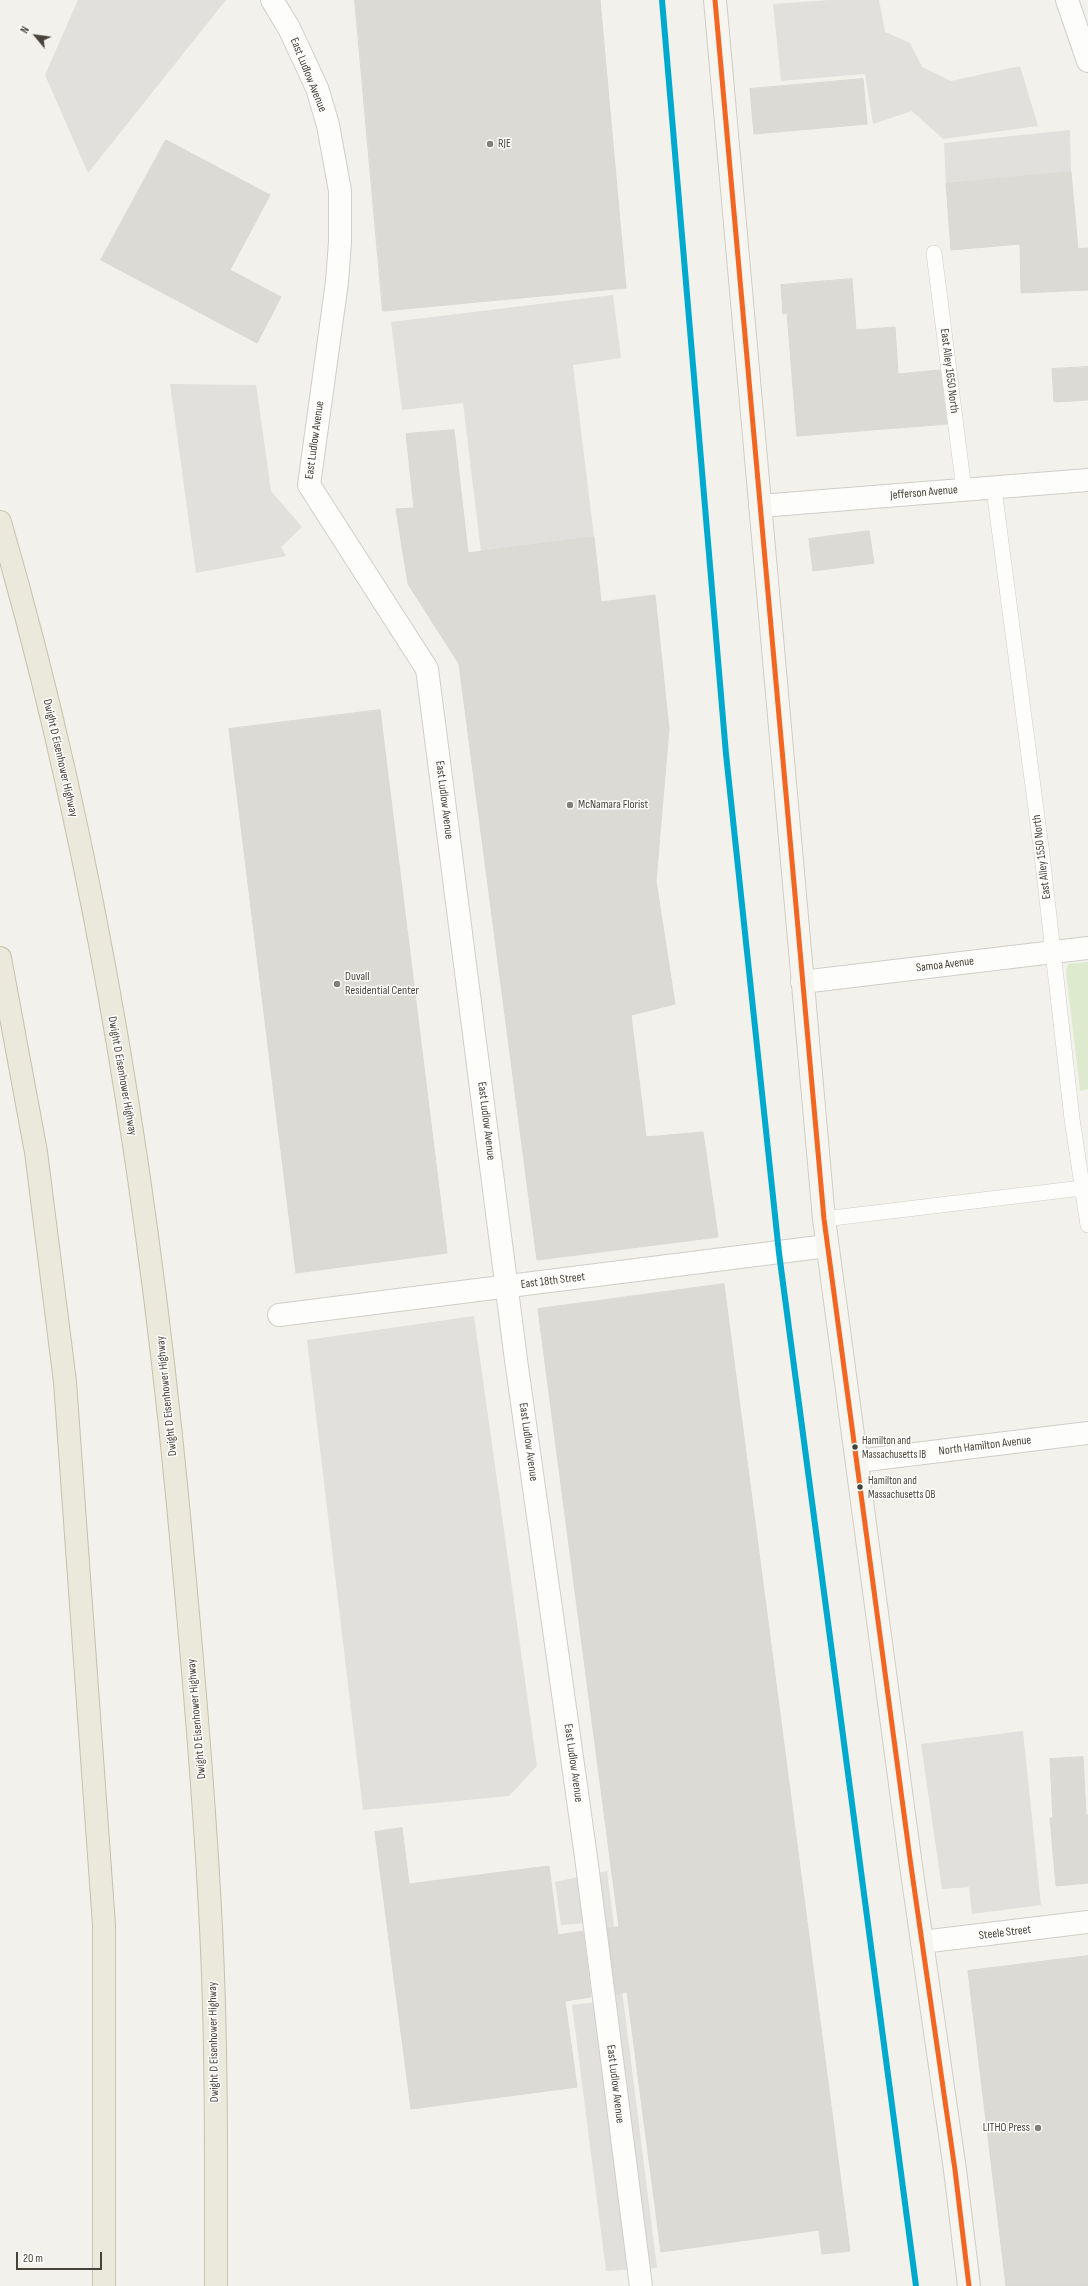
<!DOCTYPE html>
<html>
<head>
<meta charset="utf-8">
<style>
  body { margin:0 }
  #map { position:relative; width:1088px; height:2286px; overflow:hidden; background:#f2f1ec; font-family:"Sofia Sans Condensed",sans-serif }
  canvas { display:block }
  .north { position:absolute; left:16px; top:16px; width:40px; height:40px; -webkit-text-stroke:3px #fff; paint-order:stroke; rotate:299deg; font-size:11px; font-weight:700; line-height:16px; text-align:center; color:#484339 }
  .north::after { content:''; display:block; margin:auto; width:14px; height:18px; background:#484339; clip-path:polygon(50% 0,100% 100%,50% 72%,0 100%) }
  .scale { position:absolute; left:16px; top:2252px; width:86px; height:18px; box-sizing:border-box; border:2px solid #484339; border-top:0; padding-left:5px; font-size:12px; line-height:14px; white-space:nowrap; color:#484339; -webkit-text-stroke:3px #fff; paint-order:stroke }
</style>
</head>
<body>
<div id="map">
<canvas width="1088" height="2286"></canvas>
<div class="north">N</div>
<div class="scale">20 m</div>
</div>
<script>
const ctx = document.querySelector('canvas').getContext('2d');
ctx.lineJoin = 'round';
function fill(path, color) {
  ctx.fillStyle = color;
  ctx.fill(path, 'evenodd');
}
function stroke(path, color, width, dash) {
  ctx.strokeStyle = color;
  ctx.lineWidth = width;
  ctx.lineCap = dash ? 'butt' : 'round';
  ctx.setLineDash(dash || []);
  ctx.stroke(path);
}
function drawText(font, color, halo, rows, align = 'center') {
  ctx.font = font + ' "Sofia Sans Condensed",sans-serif';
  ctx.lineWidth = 3;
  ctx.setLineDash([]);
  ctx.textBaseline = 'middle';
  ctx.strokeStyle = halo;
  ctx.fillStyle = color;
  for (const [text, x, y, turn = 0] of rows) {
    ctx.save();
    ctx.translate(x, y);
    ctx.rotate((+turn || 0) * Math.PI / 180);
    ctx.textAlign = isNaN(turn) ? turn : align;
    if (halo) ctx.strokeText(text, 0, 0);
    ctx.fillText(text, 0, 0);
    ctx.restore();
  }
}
const green = new Path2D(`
  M 1088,962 L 1088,1089 L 1080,1091 L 1066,970 L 1068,964 Z`);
const parking = new Path2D(`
  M 78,0 L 226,0 L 88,173 L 45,75 Z
  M 829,0 L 879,0 L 885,32 L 910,43 L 922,67 L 951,81 L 1020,66 L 1038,126 L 943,139 L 912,111 L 873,124 L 865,74 L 781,81 L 773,4 Z
  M 1070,130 L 1071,172 L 946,184 L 944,143 Z
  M 613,295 L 621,358 L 573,365 L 594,537 L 481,552 L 463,403 L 402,410 L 391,322 Z
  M 170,384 L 256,385 L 271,491 L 302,527 L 281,547 L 286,556 L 196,573 Z
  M 474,1316 L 537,1766 L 509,1796 L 363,1810 L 307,1340 Z
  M 1023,1731 L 1041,1905 L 972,1914 L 969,1887 L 942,1889 L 921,1744 Z
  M 607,1871 L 657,2268 L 606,2271 L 572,2005 L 596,2002 L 587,1923 L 561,1925 L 555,1882 Z`);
const building = new Path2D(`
  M 355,0 L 600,0 L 626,288 L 383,311 Z
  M 863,79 L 867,124 L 754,134 L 750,89 Z
  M 166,140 L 270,195 L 230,270 L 281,297 L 257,343 L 101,260 Z
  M 1071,172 L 1078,249 L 1088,248 L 1088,290 L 1021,293 L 1020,244 L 951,250 L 946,184 Z
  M 852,279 L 856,330 L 895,327 L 898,374 L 940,370 L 947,424 L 797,436 L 787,313 L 783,314 L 781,285 Z
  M 1088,367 L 1088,400 L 1054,402 L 1052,369 Z
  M 454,430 L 468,553 L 594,537 L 601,602 L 655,595 L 669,729 L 656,881 L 675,1004 L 631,1015 L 646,1137 L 703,1132 L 718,1237 L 537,1260 L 459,664 L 408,584 L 396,509 L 414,508 L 406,434 Z
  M 869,531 L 874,563 L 813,571 L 809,539 Z
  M 380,710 L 447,1253 L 296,1273 L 229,729 Z
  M 724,1284 L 850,2251 L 822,2254 L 819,2230 L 661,2252 L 627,1992 L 616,1994 L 608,1928 L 619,1927 L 538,1309 Z
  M 1083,1757 L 1086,1815 L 1088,1815 L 1088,1883 L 1056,1886 L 1050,1818 L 1053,1818 L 1050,1759 Z
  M 402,1828 L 409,1884 L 549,1866 L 558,1935 L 583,1931 L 591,1997 L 565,2001 L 577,2087 L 411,2109 L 375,1832 Z
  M 1088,1956 L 1088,2286 L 1006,2286 L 968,1971 Z`);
const lane = new Path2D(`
  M 934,253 L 964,490
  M 994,489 L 1042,855 L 1072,1119 L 1088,1225
  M 824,1219 L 1082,1188`);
const street = new Path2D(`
  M 272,0 L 289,28 L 317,88 L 328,125 L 340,191 L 340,242 L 337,282 L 309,485 L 427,669 L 516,1360 L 586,1857 L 641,2286
  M 1067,0 L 1088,61
  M 760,506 L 1088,480
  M 802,982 L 1088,948
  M 279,1315 L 827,1246
  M 858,1461 L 1088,1433
  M 922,1942 L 1088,1922`);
const secondary = new Path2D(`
  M 715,0 L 824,1219 L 911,1866 L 955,2170 L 969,2286`);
const highway = new Path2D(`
  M 0,522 C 99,863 153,1217 184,1570 C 195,1689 205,1808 211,1928 C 217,2047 216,2167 216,2286
  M 0,958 L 36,1152 L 65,1382 L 104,1925 L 104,2286`);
const bus1 = new Path2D(`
  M 715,0 L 824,1219 L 911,1866 L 955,2170 L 969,2286`);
const rail1 = new Path2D(`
  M 662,0 L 726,754 L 779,1253 L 916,2286`);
const markers = [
  [490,144,4,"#848078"],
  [570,805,4,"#848078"],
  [337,984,4,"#848078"],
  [855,1447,3.5,"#484339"],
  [860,1487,3.5,"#484339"],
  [1038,2128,4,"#848078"]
];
const busNames = [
  ["Hamilton and",862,1441],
  ["Massachusetts IB",862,1455],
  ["Hamilton and",868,1481],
  ["Massachusetts OB",868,1495]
];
const streetNames = [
  ["East Ludlow Avenue",308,75,68],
  ["East Alley 1650 North",949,371,83],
  ["East Ludlow Avenue",315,440,-82],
  ["Jefferson Avenue",924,493,-5],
  ["Dwight D Eisenhower Highway",60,758,77],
  ["East Ludlow Avenue",444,800,83],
  ["East Alley 1550 North",1042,857,-97],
  ["Samoa Avenue",945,965,-7],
  ["Dwight D Eisenhower Highway",122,1076,80],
  ["East Ludlow Avenue",486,1121,83],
  ["East 18th Street",553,1281,-7],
  ["Dwight D Eisenhower Highway",167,1396,-96],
  ["East Ludlow Avenue",528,1442,82],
  ["North Hamilton Avenue",985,1446,-7],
  ["Dwight D Eisenhower Highway",197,1719,-95],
  ["East Ludlow Avenue",573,1763,82],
  ["Steele Street",1005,1933,-7],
  ["Dwight D Eisenhower Highway",214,2042,-91],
  ["East Ludlow Avenue",615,2084,83]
];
const poiNames = [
  ["RJE",498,144],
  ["McNamara Florist",578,805],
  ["Duvall",345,977],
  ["Residential Center",345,991],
  ["LITHO Press",1030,2128,"right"]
];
fill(green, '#ddeace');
fill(parking, '#e1e0dc');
fill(building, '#dbdad5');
stroke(building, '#dad8d2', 1);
stroke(lane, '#d0ceca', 16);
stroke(street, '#d0ceca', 24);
stroke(secondary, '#d0cec4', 24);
stroke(highway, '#c8c0a9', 24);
stroke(lane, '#fdfdfc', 15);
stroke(street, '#fdfdfc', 22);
stroke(secondary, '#f6f5f0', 22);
stroke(highway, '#ebe8dc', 22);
stroke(bus1, '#f26522', 5);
stroke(rail1, '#00a9ce', 6);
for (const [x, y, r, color] of markers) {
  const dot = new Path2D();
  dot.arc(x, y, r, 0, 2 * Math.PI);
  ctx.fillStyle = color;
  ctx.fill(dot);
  stroke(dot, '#fff', 1.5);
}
drawText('11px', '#484339', '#fff', busNames, 'left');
drawText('12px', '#484339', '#fff', streetNames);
drawText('12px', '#484339', '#fff', poiNames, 'left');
</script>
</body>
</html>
